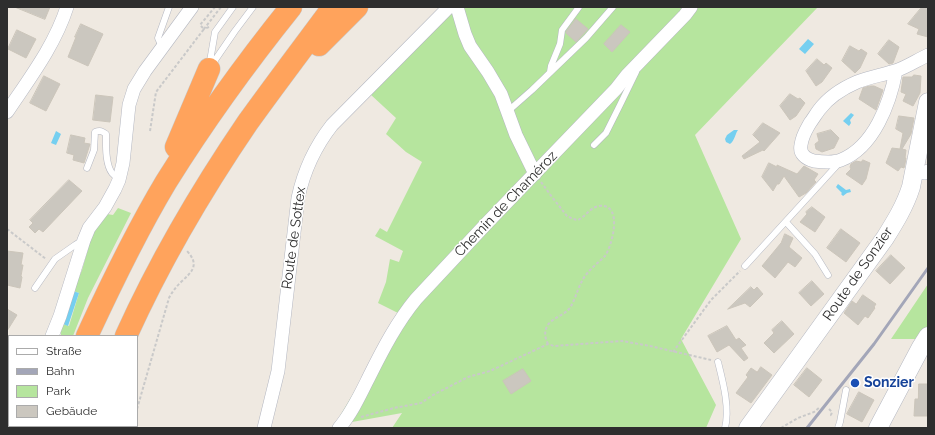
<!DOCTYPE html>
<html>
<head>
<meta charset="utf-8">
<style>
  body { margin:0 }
  #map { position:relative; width:935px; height:435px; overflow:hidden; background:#efe9e1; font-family:Raleway,sans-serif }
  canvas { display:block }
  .frame { position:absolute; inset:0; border:8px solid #2e2e2e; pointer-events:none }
  .legend { position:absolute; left:8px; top:335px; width:130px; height:92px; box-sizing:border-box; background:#fff; border:1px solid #ababab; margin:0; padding:5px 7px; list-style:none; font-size:12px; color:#2e2e2e }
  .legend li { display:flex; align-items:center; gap:8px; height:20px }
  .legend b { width:20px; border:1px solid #ababab }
</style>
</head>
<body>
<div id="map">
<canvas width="935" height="435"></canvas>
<div class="frame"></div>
<ul class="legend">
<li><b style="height:5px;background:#fff"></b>Straße</li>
<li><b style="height:5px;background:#a3a6b8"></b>Bahn</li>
<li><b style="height:11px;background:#b6e59e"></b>Park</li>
<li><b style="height:11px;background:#cbc7bf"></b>Gebäude</li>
</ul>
</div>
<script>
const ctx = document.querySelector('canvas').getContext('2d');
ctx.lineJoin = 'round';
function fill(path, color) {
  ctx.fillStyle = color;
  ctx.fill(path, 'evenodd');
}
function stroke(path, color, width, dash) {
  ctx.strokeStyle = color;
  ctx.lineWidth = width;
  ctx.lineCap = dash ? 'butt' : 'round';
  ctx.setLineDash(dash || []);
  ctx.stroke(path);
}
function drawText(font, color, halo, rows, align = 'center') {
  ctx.font = font + ' Raleway,sans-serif';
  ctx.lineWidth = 3;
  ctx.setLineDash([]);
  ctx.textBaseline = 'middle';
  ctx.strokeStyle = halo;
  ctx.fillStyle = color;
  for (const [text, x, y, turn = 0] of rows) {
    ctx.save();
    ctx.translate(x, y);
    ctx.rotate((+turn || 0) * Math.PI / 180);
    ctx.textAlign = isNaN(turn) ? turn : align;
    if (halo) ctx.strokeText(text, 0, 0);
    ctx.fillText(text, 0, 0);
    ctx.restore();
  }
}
const green = new Path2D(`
  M 457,7 L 818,7 L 695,135 L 741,239 L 681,339 L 716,405 L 706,428 L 392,428 L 402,413 L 352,422 L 337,421 L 400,314 L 378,303 L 386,282 L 390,259 L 399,262 L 403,251 L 375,236 L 380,228 L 387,232 L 422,162 L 406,152 L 386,134 L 396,118 L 370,94 Z
  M 118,208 L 131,213 L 88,298 L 73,336 L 61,336 L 61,331 L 63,324 L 69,326 L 79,293 L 73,291 L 82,270 L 93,231 L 107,214 L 113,215 Z
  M 928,284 L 928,339 L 891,339 Z
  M 7,412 L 9,413 L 9,426 L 44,426 L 50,428 L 7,428 Z`);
const water = new Path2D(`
  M 808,39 L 814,44 L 805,54 L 799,49 Z
  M 851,113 L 854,115 L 850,120 L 851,123 L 849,126 L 843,121 Z
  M 734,130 L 738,130 C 735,134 735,140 730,144 L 726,142 L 725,139 L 727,135 Z
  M 56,131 L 61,134 L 56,145 L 51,143 Z
  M 838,184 L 846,190 L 850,189 L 851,192 L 847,193 L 843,196 L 841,194 L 842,193 L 836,187 Z
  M 73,291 L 79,293 L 68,326 L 63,324 Z`);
const building = new Path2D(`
  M 15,7 L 50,7 L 45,19 Z
  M 922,7 L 928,7 L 927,27 L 928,27 L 928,37 L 917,34 L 919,29 L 908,24 Z
  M 576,19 L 588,29 L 576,42 L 566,33 L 566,32 Z
  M 81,24 L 103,34 L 88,66 L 68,57 L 76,37 L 75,37 Z
  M 621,25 L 630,32 L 612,52 L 604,44 Z
  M 17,30 L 36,39 L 26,58 L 8,49 Z
  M 889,40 L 899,47 L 893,63 L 889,64 L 878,54 Z
  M 850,46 L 859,51 L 861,49 L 867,53 L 860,68 L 855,73 L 842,61 Z
  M 817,59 L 824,65 L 826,63 L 832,68 L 822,82 L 816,86 L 806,71 Z
  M 914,75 L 921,76 L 920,93 L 913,106 L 903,101 L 906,94 L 901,92 L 903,77 L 912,77 Z
  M 44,76 L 60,84 L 46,111 L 30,103 Z
  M 870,86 L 874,86 L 883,90 L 876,110 L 859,99 L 863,88 Z
  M 790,94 L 798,99 L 800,98 L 805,103 L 796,116 L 790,120 L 780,106 Z
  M 96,95 L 113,97 L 110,122 L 93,120 Z
  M 899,116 L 914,118 L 911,134 L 902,149 L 906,150 L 905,158 L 906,158 L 905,164 L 904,168 L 901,167 L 898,171 L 886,163 L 892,148 L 900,149 L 903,133 L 896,129 Z
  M 763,123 L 780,133 L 764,151 L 763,150 L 744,159 L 742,156 L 760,142 L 753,135 Z
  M 831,130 L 839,138 L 834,148 L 822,152 L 816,149 L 815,144 L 819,141 L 817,134 Z
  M 71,135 L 85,138 L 84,143 L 90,144 L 84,163 L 73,160 L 74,155 L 67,153 Z
  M 863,160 L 870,163 L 866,179 L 862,185 L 846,174 L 851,169 L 850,167 L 851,164 L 856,161 L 861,162 Z
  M 769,163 L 777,167 L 777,165 L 797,174 L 804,166 L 818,174 L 814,180 L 816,182 L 806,193 L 799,197 L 784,176 L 779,184 L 777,184 L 773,191 L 762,177 Z
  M 69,180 L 82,191 L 43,232 L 39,229 L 35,233 L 29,227 L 33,223 L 30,220 Z
  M 812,207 L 825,217 L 815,232 L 800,222 L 807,214 L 806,212 Z
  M 841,229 L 860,243 L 846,262 L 827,248 Z
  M 785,234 L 793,238 L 789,247 L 802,258 L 795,267 L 788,262 L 775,278 L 762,266 L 781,243 Z
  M 7,251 L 23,253 L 21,265 L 23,265 L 21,276 L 22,277 L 20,288 L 7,285 Z
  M 891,255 L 905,268 L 890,284 L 876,271 Z
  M 812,281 L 824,294 L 811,306 L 799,293 Z
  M 751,287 L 754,290 L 757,287 L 763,294 L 750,307 L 745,303 L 728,309 Z
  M 863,295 L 876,304 L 874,307 L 875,308 L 868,318 L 865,316 L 858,325 L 844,313 L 852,301 L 856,304 Z
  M 7,309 L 17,315 L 7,331 Z
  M 782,321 L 794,334 L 774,353 L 764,343 L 774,333 L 772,330 Z
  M 727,326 L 736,340 L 739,338 L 746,345 L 741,348 L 748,358 L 744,361 L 729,345 L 717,352 L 708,336 Z
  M 761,367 L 772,375 L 751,403 L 736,393 L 748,377 L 746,375 L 751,368 L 757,372 Z
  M 807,368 L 822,380 L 809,397 L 794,385 Z
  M 523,369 L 531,381 L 511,394 L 503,381 Z
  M 919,384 L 928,384 L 927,416 L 914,416 L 915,399 L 918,399 Z
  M 859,392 L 874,400 L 862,422 L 847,414 Z`);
const path = new Path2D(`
  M 209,27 L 204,29 L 221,7
  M 150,131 L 156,92 L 204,29 L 200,25 L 215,7
  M 541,182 L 552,197 L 567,216 L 573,219 L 578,220 C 586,216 591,207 599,206 C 624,203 612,246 605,256 C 597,264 587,271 582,281 C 577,290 575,301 569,309 C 563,316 552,318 547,326 C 544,333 545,338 548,344
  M 7,229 L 46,259
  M 673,352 L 711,300 L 740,271
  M 7,355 L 9,355
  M 137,409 L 169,298 C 172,292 176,287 181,282 C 192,272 200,265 187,251
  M 829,409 L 832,412 L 831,415 L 832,416
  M 361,417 L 394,408 L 421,403 L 433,395 L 468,377 L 490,371 L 548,344 L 554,346 L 622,341 L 650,346 L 711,360
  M 132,428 L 132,426
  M 781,428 L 798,418 L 814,412 L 820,407`);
const lane = new Path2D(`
  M 162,47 L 158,38 L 169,7
  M 211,66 L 235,31 L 253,7
  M 209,67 L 215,32 L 233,7
  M 550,72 L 551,66 L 560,44 L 562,30 L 579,7
  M 507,112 L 532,90 L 586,38 L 613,7
  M 594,145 L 606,133 L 620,105 L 636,72
  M 87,168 L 94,150 L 95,132 C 100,130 102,131 106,134 C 106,145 105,164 112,173 C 114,175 116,177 119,180
  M 786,222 L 815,254 L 828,275
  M 745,266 L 840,162
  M 35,288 L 55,259 L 75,245 L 83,240
  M 718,362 C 723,382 730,408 725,428
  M 838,428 L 840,422 L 846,390`);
const street = new Path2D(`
  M 457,7 L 465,34 L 470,46 L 488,72 L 501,94 L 516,135 L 535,174
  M 896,71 C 890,103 874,147 841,160 C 834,163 822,162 814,161 C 806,159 799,154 801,145 C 802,136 806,130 810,123 C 813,119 816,114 819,110 C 828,98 843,88 857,82 C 869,77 883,75 895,71 C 907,67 917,60 928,55
  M 7,112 C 29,79 55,45 67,7
  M 915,172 L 925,173 L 928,171
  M 52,336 L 60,316 L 84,240 L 89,228 L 105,207 L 115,189 L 119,180 L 123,163 L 129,105 L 134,89 L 145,71 L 192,7
  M 264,428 L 278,371 L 298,198 C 304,170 314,148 332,125 L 449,7
  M 339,428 C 352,413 361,393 370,375 C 383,349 397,322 416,299 L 486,224 L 616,89 L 627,75 L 685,15 L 691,7`);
const secondary = new Path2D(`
  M 748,428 L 885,238 C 895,222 905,206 911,187 L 928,102
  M 878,428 L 921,347 L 928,336`);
const highway = new Path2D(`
  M 319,45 L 357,7
  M 176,147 L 209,69
  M 87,336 C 111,284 136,232 166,182 C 204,121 246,63 291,7
  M 126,336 C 159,263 203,188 248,122 C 276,83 305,45 333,7
  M 50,428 L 51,426
  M 86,428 L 86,426`);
const rail = new Path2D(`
  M 807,428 L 874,344 L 928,268`);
const markers = [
  [855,383,5,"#1a4fb4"]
];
const streetNames = [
  ["Chemin de Chaméroz",506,204,-46],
  ["Route de Sottex",294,238,-82],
  ["Route de Sonzier",858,274,-55]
];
const transitNames = [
  ["Sonzier",864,383]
];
fill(green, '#b6e59e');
fill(water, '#75cff0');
fill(building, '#cbc7bf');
stroke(building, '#cbc5ba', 1);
stroke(lane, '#b4b7c1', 7);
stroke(street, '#b4b7c1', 14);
stroke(secondary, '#b4b7c1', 19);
stroke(highway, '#c9c9c9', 23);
stroke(path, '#c9c9c9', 2, [3, 2]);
stroke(lane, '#fff', 6);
stroke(street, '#fff', 13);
stroke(secondary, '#fff', 18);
stroke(highway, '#ffa35c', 22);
stroke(rail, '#a3a6b8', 3);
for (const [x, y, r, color] of markers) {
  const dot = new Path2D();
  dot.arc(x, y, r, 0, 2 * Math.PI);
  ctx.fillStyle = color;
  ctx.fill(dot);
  stroke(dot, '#fff', 1.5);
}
drawText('14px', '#2e2e2e', '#fff', streetNames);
drawText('bold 14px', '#164399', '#fff', transitNames, 'left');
</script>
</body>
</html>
